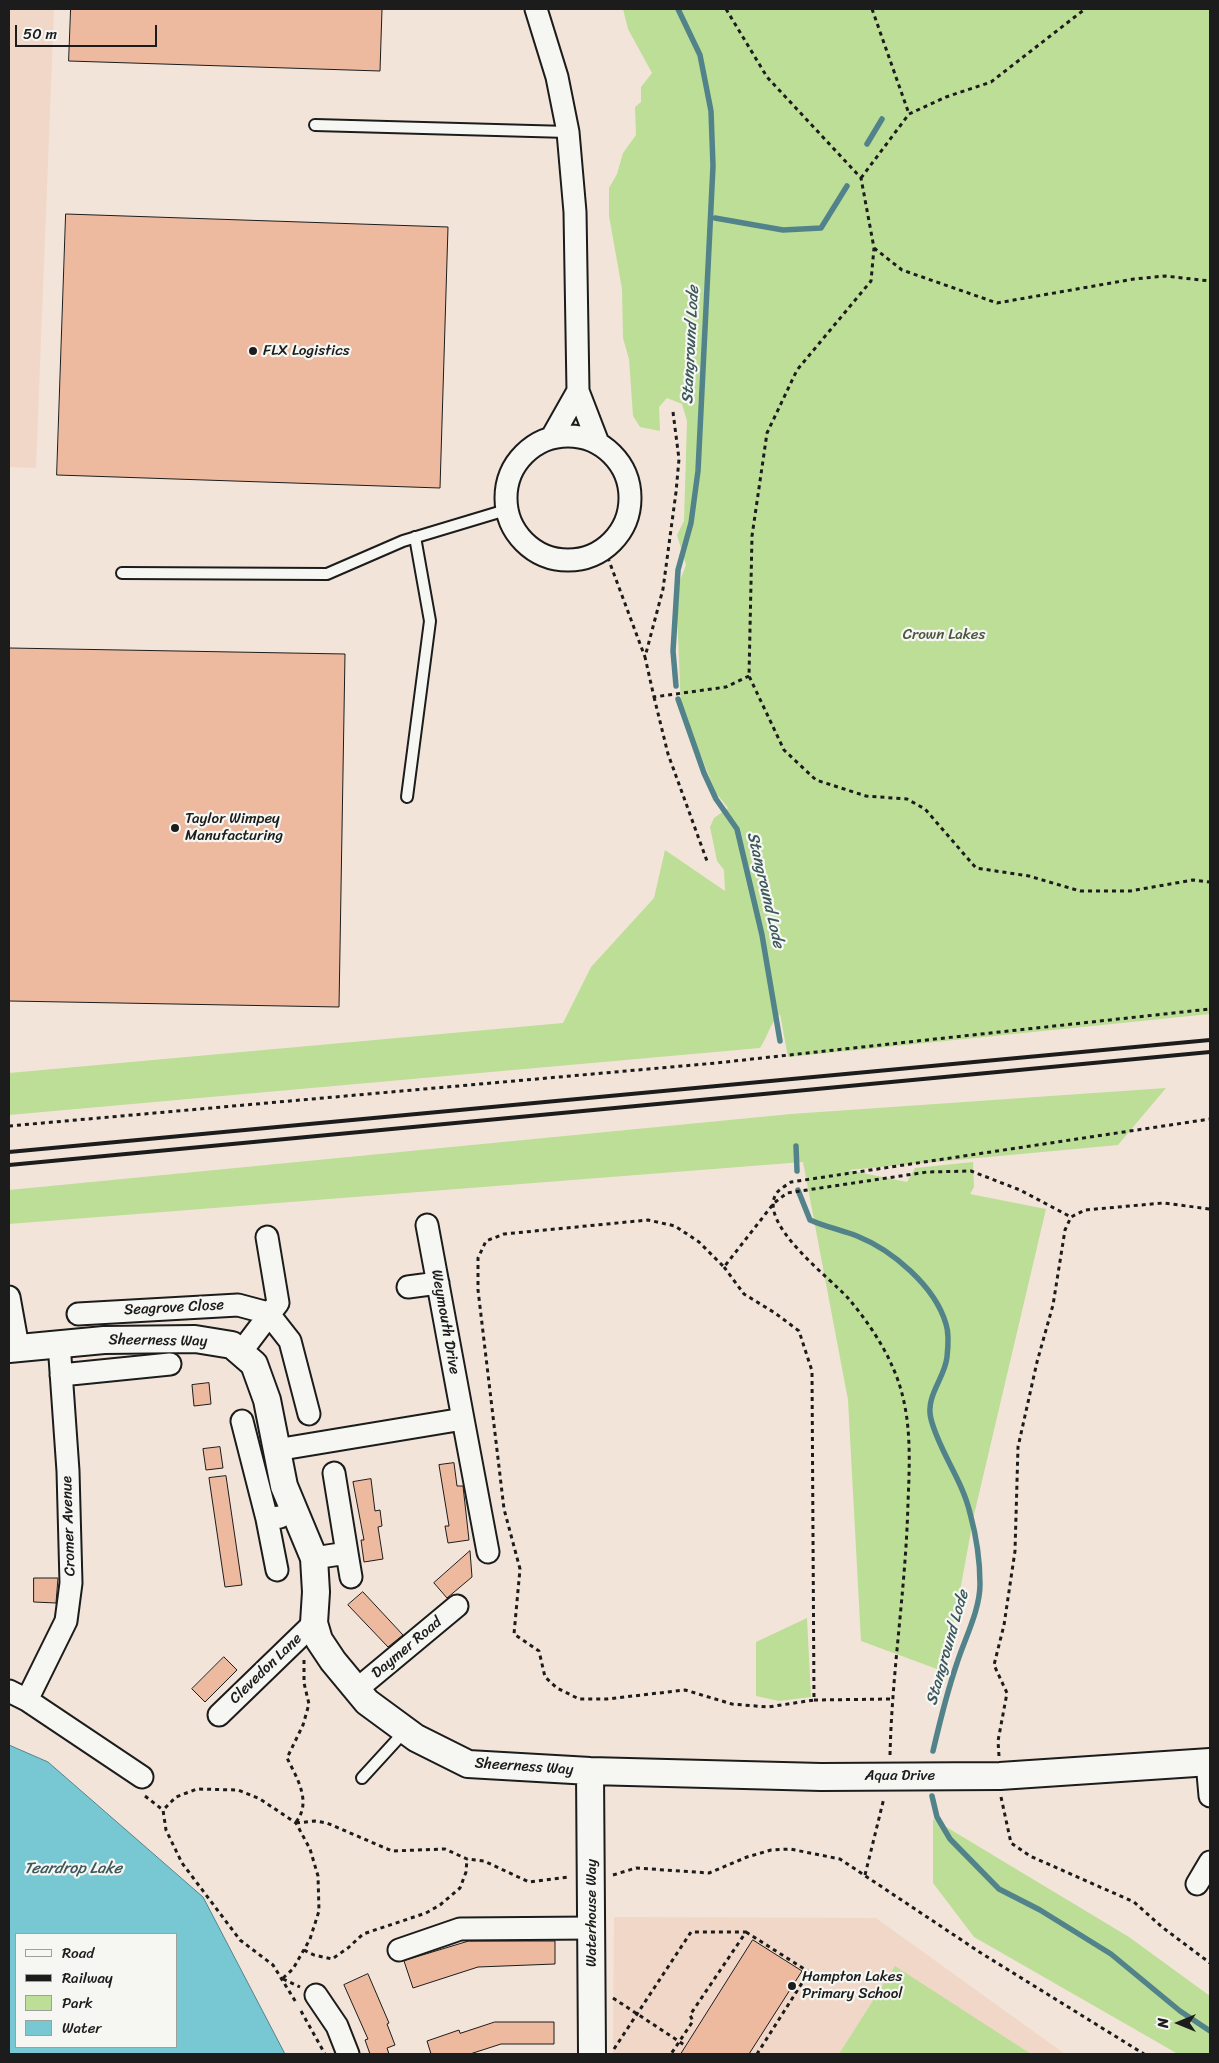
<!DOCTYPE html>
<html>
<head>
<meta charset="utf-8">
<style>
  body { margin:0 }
  #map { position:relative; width:1219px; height:2063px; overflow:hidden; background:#f3e4d9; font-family:Sriracha,sans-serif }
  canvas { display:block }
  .frame { position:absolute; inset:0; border:10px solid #1c1c1c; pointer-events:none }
  .legend { position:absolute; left:15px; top:1933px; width:162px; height:115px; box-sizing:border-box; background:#f6f6f2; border:1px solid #9f9f9c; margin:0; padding:6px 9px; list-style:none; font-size:15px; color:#1c1c1c }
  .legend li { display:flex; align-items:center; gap:10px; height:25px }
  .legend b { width:25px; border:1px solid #9f9f9c }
  .north { position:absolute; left:1154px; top:1998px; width:50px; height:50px; -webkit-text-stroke:4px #f6f6f2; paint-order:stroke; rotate:270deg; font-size:14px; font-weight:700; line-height:20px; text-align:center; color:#1c1c1c }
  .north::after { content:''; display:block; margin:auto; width:18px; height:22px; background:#1c1c1c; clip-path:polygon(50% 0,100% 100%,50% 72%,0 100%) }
  .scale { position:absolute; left:15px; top:25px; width:142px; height:22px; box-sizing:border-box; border:2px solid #1c1c1c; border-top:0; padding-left:6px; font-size:15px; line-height:18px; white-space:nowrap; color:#1c1c1c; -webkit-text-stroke:4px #f6f6f2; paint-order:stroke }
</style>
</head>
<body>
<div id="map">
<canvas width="1219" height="2063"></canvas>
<div class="frame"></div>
<ul class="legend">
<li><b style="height:6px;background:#f6f6f2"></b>Road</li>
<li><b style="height:6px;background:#1c1c1c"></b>Railway</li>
<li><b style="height:14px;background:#bdde97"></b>Park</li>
<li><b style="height:14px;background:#78c8d4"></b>Water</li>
</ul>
<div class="north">N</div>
<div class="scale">50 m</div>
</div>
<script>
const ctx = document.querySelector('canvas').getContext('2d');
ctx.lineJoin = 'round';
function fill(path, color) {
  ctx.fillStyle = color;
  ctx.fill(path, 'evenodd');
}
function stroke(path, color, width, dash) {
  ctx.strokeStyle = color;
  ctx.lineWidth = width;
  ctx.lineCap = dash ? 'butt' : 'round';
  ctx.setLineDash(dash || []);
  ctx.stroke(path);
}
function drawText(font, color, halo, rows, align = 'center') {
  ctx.font = font + ' Sriracha,sans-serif';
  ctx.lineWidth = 4.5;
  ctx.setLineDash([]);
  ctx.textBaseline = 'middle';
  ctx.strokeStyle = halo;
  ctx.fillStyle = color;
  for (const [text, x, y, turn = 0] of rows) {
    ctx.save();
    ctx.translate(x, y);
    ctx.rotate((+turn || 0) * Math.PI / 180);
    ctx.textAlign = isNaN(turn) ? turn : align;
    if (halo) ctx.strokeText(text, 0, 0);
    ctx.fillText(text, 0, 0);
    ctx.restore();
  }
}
const built = new Path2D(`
  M 9,9 L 54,9 L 36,468 L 9,467 Z
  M 614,1917 L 876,1918 L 1065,2054 L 613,2054 Z`);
const green = new Path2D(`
  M 623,9 L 1210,9 L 1210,1014 L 788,1057 L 780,1014 C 769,1025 768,1036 760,1048 L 9,1115 L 9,1073 L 563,1023 L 591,967 L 654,898 L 665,850 L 725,891 L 724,870 L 717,861 L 710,827 L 714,818 L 728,808 L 716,793 L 681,707 L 676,591 L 686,565 L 677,535 L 684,521 L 687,421 L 682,404 L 667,398 L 659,407 L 660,431 L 640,427 L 633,416 L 629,359 L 623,338 L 622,289 L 609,216 L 609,188 L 617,174 L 623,153 L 636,135 L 635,107 L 641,102 L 641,87 L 652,73 L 628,29 Z
  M 1166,1088 L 1118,1145 L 848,1170 L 907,1182 L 915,1168 L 973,1162 L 974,1187 L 970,1194 L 1046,1209 L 974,1515 L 945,1672 L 861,1641 L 848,1400 L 803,1162 L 9,1224 L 9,1190 L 791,1114 Z
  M 807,1618 L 811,1697 L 779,1701 L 756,1696 L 756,1642 Z
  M 933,1819 L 1129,1937 L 1210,1996 L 1210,2054 L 1178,2054 L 974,1937 L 933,1883 Z
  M 895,1966 L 1031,2054 L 839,2054 Z`);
const water = new Path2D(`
  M 9,1745 L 48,1762 L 203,1897 L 285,2054 L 9,2054 ZM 16,1934 L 176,1934 L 176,2047 L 16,2047 Z`);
const stream = new Path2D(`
  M 867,144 L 882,119
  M 715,218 L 783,230 L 821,228 L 847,186
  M 676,686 L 673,651 L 678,570 L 691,523 L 698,471 L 713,166 L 711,111 L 700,55 L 678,9
  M 678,699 L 704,773 L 716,799 L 737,829 L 762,935 L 780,1041
  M 796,1146 L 797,1171
  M 798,1190 L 810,1220 C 826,1227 841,1230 857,1236 C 892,1250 935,1286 946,1324 C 949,1333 948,1348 947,1357 C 945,1378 925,1396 931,1419 C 939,1451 962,1479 970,1513 C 976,1535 980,1560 980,1584 C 980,1610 965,1638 957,1663 C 947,1692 940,1721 933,1751
  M 932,1796 L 937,1817 L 950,1839 L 999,1889 L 1040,1910 L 1111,1954 L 1180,2011 L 1210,2031`);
const building = new Path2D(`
  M 71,9 L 382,9 L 380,71 L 69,61 Z
  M 66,214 L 448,227 L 440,488 L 57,475 Z
  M 9,648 L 345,654 L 339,1007 L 9,1001 Z
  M 209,1383 L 211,1404 L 194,1406 L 192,1385 Z
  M 220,1447 L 223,1468 L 206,1470 L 203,1449 Z
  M 454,1463 L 457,1486 L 463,1486 L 469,1540 L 448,1543 L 445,1526 L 449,1526 L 439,1465 Z
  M 226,1476 L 242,1585 L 225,1587 L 209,1478 Z
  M 371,1479 L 375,1511 L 380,1510 L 382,1526 L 378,1527 L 383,1559 L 364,1562 L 361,1540 L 364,1540 L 353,1482 Z
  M 470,1551 L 472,1577 L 447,1598 L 434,1583 Z
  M 34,1578 L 58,1578 L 56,1603 L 34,1602 Z
  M 363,1592 L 403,1635 L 388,1647 L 348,1605 Z
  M 224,1657 L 237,1670 L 205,1702 L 192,1689 Z
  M 753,1940 L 802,1971 L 749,2054 L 681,2054 Z
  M 469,1941 L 555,1941 L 555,1964 L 478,1967 L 413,1988 L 404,1961 Z
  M 368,1974 L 389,2023 L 387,2024 L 395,2045 L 387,2048 L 389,2054 L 370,2054 L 365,2040 L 368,2039 L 344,1985 Z
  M 495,2022 L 554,2022 L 554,2044 L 501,2044 L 470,2054 L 431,2054 L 427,2041 L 459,2030 L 460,2033 Z`);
const path = new Path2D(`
  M 726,9 L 767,77 L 861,178 L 874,248 L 871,281 L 797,370 L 767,433 L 752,536 L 749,676 L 784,750 L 816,780 L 866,796 L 907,799 L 925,809 L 976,868 L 1029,876 L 1080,891 L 1130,891 L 1193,880 L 1210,882
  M 872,9 L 909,114
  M 861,178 L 909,114 L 946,97 L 991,82 L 1085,9
  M 874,248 L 902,270 L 997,303 L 1134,279 L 1165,276 L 1210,281
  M 673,412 L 679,459 L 676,492 L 663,589 L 645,657 L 654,697 L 726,687 L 749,676
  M 605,550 L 645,657
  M 654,697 L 668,754 L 707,861
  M 9,1126 L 716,1063 L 1210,1009
  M 724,1267 L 744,1294 L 775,1313 L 799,1331 L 812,1371 L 814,1700 L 768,1707 L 732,1704 L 685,1690 L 607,1699 L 579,1699 L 557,1688 L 545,1677 L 539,1651 L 514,1634 L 520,1569 L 504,1509 L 478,1290 L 478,1258 L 486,1241 L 504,1234 L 648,1220 L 675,1226 L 699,1242 L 724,1267 L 774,1203 L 787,1193 L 927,1172 L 971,1171 L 1020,1190 L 1071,1217
  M 814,1700 L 891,1699
  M 890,1755 C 892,1670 906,1587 908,1502 C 910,1456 912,1410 893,1368 C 883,1344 865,1318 848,1298 C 830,1278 758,1224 776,1194 C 779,1189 787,1185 791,1182 L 1210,1119
  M 999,1756 L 998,1741 L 1007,1693 L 994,1665 L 1004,1625 L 1015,1551 L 1018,1447 L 1037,1362 L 1053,1305 L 1065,1230 L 1071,1217 L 1085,1210 L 1163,1203 L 1210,1209
  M 145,1796 L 163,1810
  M 1001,1797 L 1011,1843 L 1030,1856 L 1134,1902 L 1162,1927 L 1210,1963
  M 296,1822 C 312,1802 297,1778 287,1758 L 303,1725 L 309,1704 L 304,1683 L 304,1660
  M 296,1823 L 315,1821 L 327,1823 L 392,1851 L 445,1849 L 467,1859 L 484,1861 L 529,1882 L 569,1877
  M 613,1875 L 636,1868 L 709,1873 L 747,1857 L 771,1850 L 790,1849 L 840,1859 L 981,1953 L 1144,2054
  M 865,1875 L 884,1798
  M 746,1932 L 809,1972 L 757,2054
  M 304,1950 L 314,1955 L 332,1959 L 348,1948 L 363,1934 L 426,1913 L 440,1905 L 460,1888 L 466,1872 L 467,1859
  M 283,1978 L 293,1969 L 310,1939 L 319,1911 L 318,1876 L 310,1849 L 296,1823 L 260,1799 L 238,1790 L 197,1789 L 176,1797 L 163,1810 L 166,1830 L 182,1863 L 240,1940 L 273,1965 L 297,2004
  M 283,1979 L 300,1987
  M 613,1998 L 686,2046
  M 301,2011 L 325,2054
  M 614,2049 L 691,1932 L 746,1932 L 690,2015 L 693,2021 L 671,2054`);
const service = new Path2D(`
  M 315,125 L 568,132
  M 122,573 L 327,574 L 403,541 L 506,510
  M 407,797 L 430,621 L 415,537
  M 362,1778 L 405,1731`);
const minor = new Path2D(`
  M 536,9 L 557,77 L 568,132 L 575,212 L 578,391 L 598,443
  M506 498a62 62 0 1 1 124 0a62 62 0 1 1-124 0Z
  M 552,437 L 578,391
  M 427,1225 L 463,1419
  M 408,1287 L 438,1283
  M 9,1297 L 18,1347
  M 78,1314 L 238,1305 L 268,1313 L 290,1341 L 309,1414
  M 59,1343 L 68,1471 L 71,1583 L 66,1621 L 27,1700 L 142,1777
  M 241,1352 L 278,1303 L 267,1237
  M 61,1375 L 170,1364
  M 242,1421 L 267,1519
  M 276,1450 L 463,1419 L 488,1552
  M 347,1553 L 351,1577
  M 314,1558 L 347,1553 L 334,1473
  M 277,1570 L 267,1519 L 280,1517
  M 356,1690 L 457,1606
  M 9,1691 L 27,1700
  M 219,1715 L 314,1623
  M 1207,1762 L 1210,1796
  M 1197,1884 L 1210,1862
  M 399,1950 L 460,1929 L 592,1928
  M 316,1995 L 337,2026 L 348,2054`);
const tertiary = new Path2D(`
  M 9,1349 L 104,1340 L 195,1339 L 232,1345 L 254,1364 L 267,1400 L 284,1486 L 314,1558 L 316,1592 L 314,1623 L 319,1640 L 333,1661 L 367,1702 L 416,1738 L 468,1764 L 590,1771 L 821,1777 L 1000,1776 L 1210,1762
  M 590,1771 L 592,2054`);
const rail = new Path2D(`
  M 9,1152 L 1210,1040
  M 9,1165 L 1210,1052`);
const markers = [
  [253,351,5,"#1c1c1c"],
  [175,828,5,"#1c1c1c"],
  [792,1986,5,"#1c1c1c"]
];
const poiNames = [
  ["FLX Logistics",263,351],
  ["Taylor Wimpey",185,819],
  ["Manufacturing",185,836],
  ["Hampton Lakes",802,1977],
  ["Primary School",802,1994]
];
const parkNames = [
  ["Crown Lakes",944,635]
];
const streetNames = [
  ["Seagrove Close",174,1308,-3],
  ["Weymouth Drive",445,1322,80],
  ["Sheerness Way",158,1341,1],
  ["Cromer Avenue",69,1526,-92],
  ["Daymer Road",407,1648,-40],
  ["Clevedon Lane",266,1669,-44],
  ["Sheerness Way",524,1767,4],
  ["Aqua Drive",900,1776],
  ["Waterhouse Way",592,1913,-90]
];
const waterNames = [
  ["Stanground Lode",691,345,-87],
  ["Stanground Lode",765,890,77],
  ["Stanground Lode",948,1648,-74],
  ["Teardrop Lake",73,1869]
];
fill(built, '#f1d7c8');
fill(green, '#bdde97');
fill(water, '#78c8d4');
stroke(water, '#53838a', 1);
stroke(stream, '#53838a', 5.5);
fill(building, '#edba9f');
stroke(building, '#1c1c1c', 1);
stroke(service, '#1c1c1c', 14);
stroke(minor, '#1c1c1c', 25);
stroke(tertiary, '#1c1c1c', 30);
stroke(path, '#1c1c1c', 3, [4, 4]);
stroke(service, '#f6f6f2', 10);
stroke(minor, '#f6f6f2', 21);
stroke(tertiary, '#f6f6f2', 26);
stroke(rail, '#1c1c1c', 4);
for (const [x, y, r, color] of markers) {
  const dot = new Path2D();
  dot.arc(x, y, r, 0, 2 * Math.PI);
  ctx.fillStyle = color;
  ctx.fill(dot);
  stroke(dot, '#f6f6f2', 2);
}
drawText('15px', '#1c1c1c', '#f6f6f2', poiNames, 'left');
drawText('15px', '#4c5641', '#f6f6f2', parkNames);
drawText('15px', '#1c1c1c', '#f6f6f2', streetNames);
drawText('italic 16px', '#3c585c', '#f6f6f2', waterNames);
</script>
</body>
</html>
